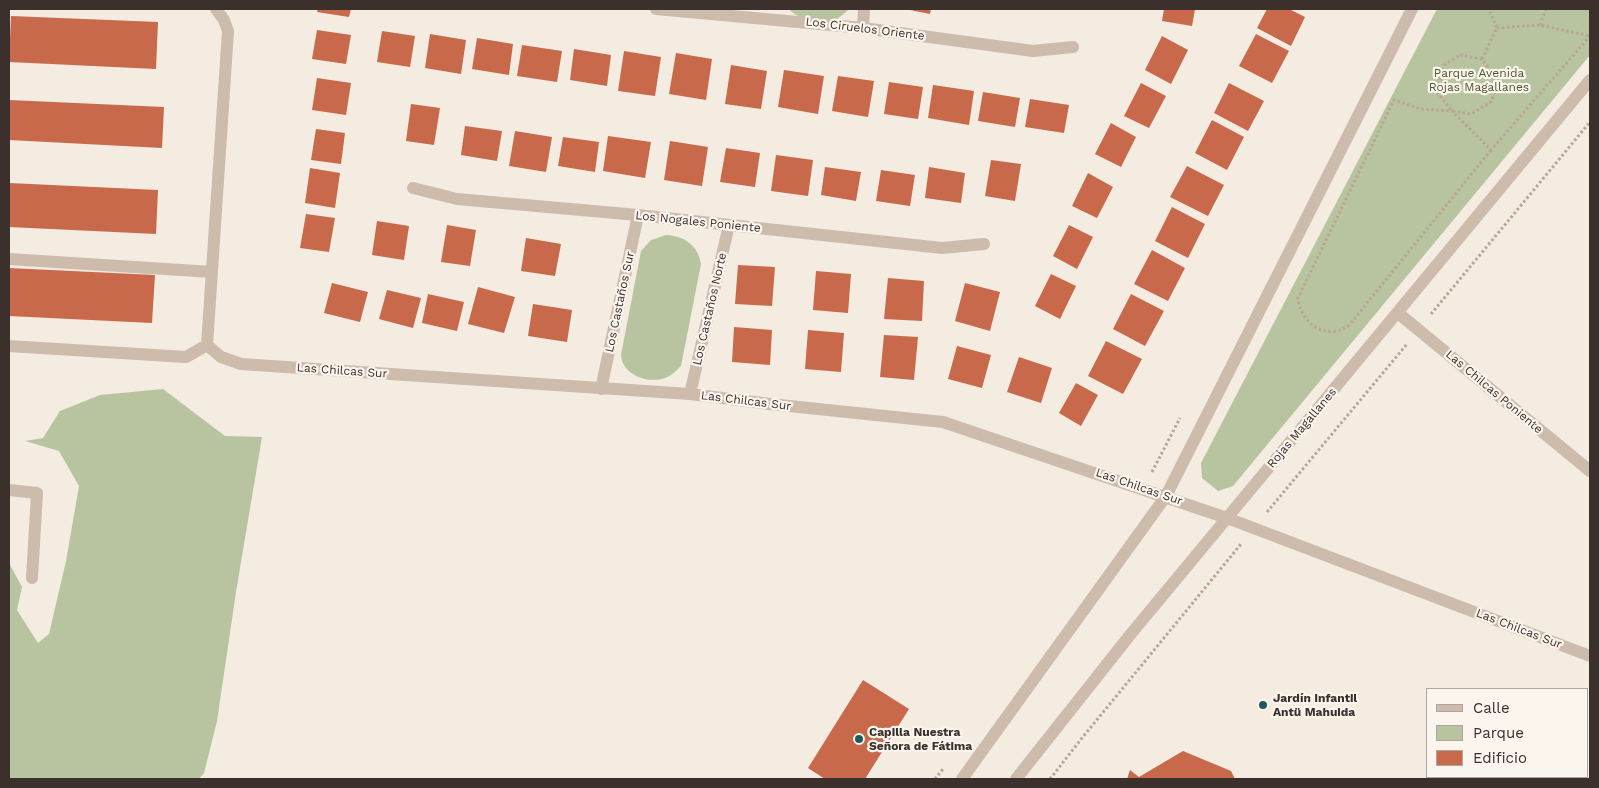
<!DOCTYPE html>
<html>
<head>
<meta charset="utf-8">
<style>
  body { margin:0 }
  #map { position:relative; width:1599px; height:788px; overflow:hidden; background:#f4ebe1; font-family:"Work Sans",sans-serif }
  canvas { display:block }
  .frame { position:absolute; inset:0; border:10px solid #3b302b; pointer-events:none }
  .legend { position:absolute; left:1426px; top:688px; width:162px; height:90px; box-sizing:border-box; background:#fbf5ee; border:1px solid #aea6a0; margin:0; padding:6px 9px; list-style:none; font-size:15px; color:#3b302b }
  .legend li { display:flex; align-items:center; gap:10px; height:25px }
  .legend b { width:25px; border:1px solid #aea6a0 }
</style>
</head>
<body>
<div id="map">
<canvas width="1599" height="788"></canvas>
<div class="frame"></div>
<ul class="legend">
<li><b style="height:6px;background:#cdbbac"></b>Calle</li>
<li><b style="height:14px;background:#b8c4a0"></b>Parque</li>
<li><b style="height:14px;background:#c8694b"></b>Edificio</li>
</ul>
</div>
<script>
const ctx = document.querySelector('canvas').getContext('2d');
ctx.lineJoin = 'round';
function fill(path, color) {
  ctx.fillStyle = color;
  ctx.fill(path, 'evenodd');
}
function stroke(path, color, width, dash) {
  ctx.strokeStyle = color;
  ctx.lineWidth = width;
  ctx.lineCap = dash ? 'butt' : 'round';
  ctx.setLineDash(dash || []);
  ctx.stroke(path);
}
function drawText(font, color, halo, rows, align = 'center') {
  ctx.font = font + ' "Work Sans",sans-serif';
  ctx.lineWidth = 4.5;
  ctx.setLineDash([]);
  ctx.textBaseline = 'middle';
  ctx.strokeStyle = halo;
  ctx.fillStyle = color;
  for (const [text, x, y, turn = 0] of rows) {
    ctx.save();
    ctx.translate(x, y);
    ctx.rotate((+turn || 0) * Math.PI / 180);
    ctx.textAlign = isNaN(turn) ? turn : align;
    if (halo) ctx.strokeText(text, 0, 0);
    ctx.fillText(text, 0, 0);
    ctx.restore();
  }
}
const green = new Path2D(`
  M 789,9 L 849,9 C 844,14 836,21 829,22 C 818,24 796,18 789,9 Z
  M 1437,9 L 1590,9 L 1590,55 L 1233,486 L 1218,491 L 1202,478 L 1201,463 Z
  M 666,235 C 684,236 698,245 701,264 L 681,366 C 676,371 671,376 665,378 C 648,384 622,375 621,355 L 641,251 L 651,240 Z
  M 163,389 L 225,436 L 262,437 L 236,592 L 217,721 L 204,773 L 199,779 L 9,779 L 9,563 L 22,587 L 17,610 L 38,643 L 49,634 L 66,561 L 79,486 L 59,451 L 25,441 L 43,438 L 60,411 L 100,395 Z`);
const building = new Path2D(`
  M 318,9 L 351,9 L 349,17 L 317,12 Z
  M 905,9 L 931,9 L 930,14 Z
  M 1164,9 L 1195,9 L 1192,26 L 1162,21 Z
  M 1267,9 L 1289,9 L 1305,17 L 1291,46 L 1257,28 Z
  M 11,16 L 158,22 L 156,69 L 9,62 Z
  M 317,30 L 351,35 L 346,64 L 312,59 Z
  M 382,31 L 415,36 L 410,67 L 377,62 Z
  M 430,34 L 466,40 L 461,74 L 425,68 Z
  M 1256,34 L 1289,51 L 1272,83 L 1239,66 Z
  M 1162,36 L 1188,50 L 1171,84 L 1145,70 Z
  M 477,38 L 513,44 L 509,75 L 472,69 Z
  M 522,45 L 562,51 L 557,82 L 517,76 Z
  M 574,49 L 611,55 L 607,86 L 570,80 Z
  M 624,51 L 661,57 L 655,96 L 618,91 Z
  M 676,53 L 712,59 L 706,100 L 669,94 Z
  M 731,65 L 767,71 L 761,109 L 725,104 Z
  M 784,70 L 824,76 L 818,114 L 778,107 Z
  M 838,76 L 874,81 L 868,117 L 832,111 Z
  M 317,78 L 351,83 L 346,115 L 312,110 Z
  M 889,82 L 923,87 L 918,119 L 884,114 Z
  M 1141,83 L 1166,96 L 1149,128 L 1124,116 Z
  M 1229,83 L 1264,101 L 1248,131 L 1214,113 Z
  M 933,85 L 974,91 L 969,125 L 928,118 Z
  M 983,92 L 1020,98 L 1015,127 L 978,121 Z
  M 1030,99 L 1069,105 L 1064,133 L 1025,127 Z
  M 9,100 L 164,107 L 162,148 L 9,140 Z
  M 411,104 L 440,108 L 434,145 L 406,141 Z
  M 1212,120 L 1244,137 L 1227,170 L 1195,153 Z
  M 1111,123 L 1136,137 L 1121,167 L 1095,154 Z
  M 465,126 L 502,131 L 497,161 L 461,155 Z
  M 316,129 L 345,133 L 341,164 L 311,160 Z
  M 515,131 L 552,137 L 546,172 L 509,166 Z
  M 608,136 L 651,142 L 645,178 L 603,171 Z
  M 563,137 L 599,142 L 595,172 L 558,166 Z
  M 670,141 L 708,147 L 702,186 L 664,180 Z
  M 726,148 L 760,153 L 755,187 L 720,182 Z
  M 776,155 L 813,160 L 808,196 L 771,191 Z
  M 991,160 L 1021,164 L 1015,201 L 985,196 Z
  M 1187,166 L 1224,185 L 1208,216 L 1170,197 Z
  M 825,167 L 861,172 L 856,201 L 821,195 Z
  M 929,167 L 965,173 L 961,203 L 925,198 Z
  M 310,168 L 340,173 L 335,208 L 305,203 Z
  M 881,170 L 915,175 L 910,206 L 876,201 Z
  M 1088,173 L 1113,187 L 1097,218 L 1072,206 Z
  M 9,183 L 158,190 L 156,234 L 9,227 Z
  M 1172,207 L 1205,224 L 1188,258 L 1155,241 Z
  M 306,214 L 335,218 L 329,252 L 300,248 Z
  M 377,221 L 409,226 L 404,260 L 372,255 Z
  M 447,225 L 476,230 L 470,266 L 441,262 Z
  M 1069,225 L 1093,237 L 1077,269 L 1053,256 Z
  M 526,238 L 561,244 L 555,276 L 521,271 Z
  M 1152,250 L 1185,268 L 1168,301 L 1134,284 Z
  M 738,265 L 775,267 L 772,306 L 735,304 Z
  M 9,268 L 155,275 L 152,323 L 9,316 Z
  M 816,271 L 851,274 L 848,313 L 813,310 Z
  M 1051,274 L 1076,286 L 1060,319 L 1035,306 Z
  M 888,278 L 924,281 L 922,321 L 884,319 Z
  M 332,283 L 368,292 L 360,322 L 324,313 Z
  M 965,283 L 1000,292 L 990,331 L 955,321 Z
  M 478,287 L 515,297 L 504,333 L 468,324 Z
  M 387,290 L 421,298 L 413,328 L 379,319 Z
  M 428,294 L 464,302 L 457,331 L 422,323 Z
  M 1131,294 L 1164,311 L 1145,346 L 1113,329 Z
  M 533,304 L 572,310 L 567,342 L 528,336 Z
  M 734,327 L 772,330 L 770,365 L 732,362 Z
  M 808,330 L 844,333 L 841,372 L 805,369 Z
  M 884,335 L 918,337 L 914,380 L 880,377 Z
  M 1106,341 L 1142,359 L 1123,394 L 1088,376 Z
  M 957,346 L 991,355 L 982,388 L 948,379 Z
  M 1019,357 L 1052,368 L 1041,403 L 1007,392 Z
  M 1076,383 L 1098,395 L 1081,426 L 1059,413 Z
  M 863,680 L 909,709 L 865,779 L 825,779 L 808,768 Z
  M 1183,751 L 1231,771 L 1235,779 L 1127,779 L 1130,770 L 1139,777 Z`);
const path = new Path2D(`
  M 1540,25 L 1546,9
  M 1497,28 L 1540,25 L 1590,36
  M 1460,55 L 1482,59 L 1495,76 L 1496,90 L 1491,102 L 1471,114 L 1452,111 L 1437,92 L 1444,65 Z
  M 1482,59 L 1497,28 L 1489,9
  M 1491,150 L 1355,318 C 1352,322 1347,327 1343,329 C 1320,339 1300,319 1298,298 L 1394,100 L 1421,109 L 1452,111 L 1491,150 L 1590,36
  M 1431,314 L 1590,122
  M 1152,472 L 1180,418
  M 1267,512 L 1407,344
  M 935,779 L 943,769
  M 1050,779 L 1082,738 L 1241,544`);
const minor = new Path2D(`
  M 656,9 L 863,28 L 1033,51 L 1073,47
  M 863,28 L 864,9
  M 413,188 L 457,199 L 638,215 L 942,248 L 984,244
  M 9,259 L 212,272
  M 1398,313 L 1590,471
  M 207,345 L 221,357 L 241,364 L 690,394 L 770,404 L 943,422 L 1227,518 L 1590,656
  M 207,345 L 228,31 L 224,20 L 216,9
  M 9,346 L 186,357 L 207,345
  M 601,389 L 638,215
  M 690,394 L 729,225
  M 9,490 L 37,493 L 32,578
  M 962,779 L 1166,496 L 1412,9
  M 1016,779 L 1130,635 L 1590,80`);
const markers = [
  [1263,705,5,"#1f5a5e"],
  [859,739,5,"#1f5a5e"]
];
const streetNames = [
  ["Los Ciruelos Oriente",865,29,7],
  ["Los Nogales Poniente",698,222,6],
  ["Los Castaños Sur",620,302,-78],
  ["Los Castaños Norte",710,309,-77],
  ["Las Chilcas Sur",342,371,4],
  ["Las Chilcas Poniente",1494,392,40],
  ["Las Chilcas Sur",746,401,7],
  ["Rojas Magallanes",1302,428,-50],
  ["Las Chilcas Sur",1139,487,19],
  ["Las Chilcas Sur",1519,629,21]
];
const parkNames = [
  ["Parque Avenida",1479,73],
  ["Rojas Magallanes",1479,87]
];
const poiNames = [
  ["Jardín Infantil",1273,698],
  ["Antü Mahuida",1273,712],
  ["Capilla Nuestra",869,732],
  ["Señora de Fátima",869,746]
];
fill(green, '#b8c4a0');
fill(building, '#c8694b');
stroke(path, '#b9a596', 3, [2.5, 2.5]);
stroke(minor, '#cdbbac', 12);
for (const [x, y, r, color] of markers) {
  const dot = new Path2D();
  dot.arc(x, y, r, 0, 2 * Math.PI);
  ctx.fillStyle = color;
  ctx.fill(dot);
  stroke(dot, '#fbf5ee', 2);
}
drawText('12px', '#3b302b', '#fbf5ee', streetNames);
drawText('12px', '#4a5a2e', '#fbf5ee', parkNames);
drawText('bold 12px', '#3b302b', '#fbf5ee', poiNames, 'left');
</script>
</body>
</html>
